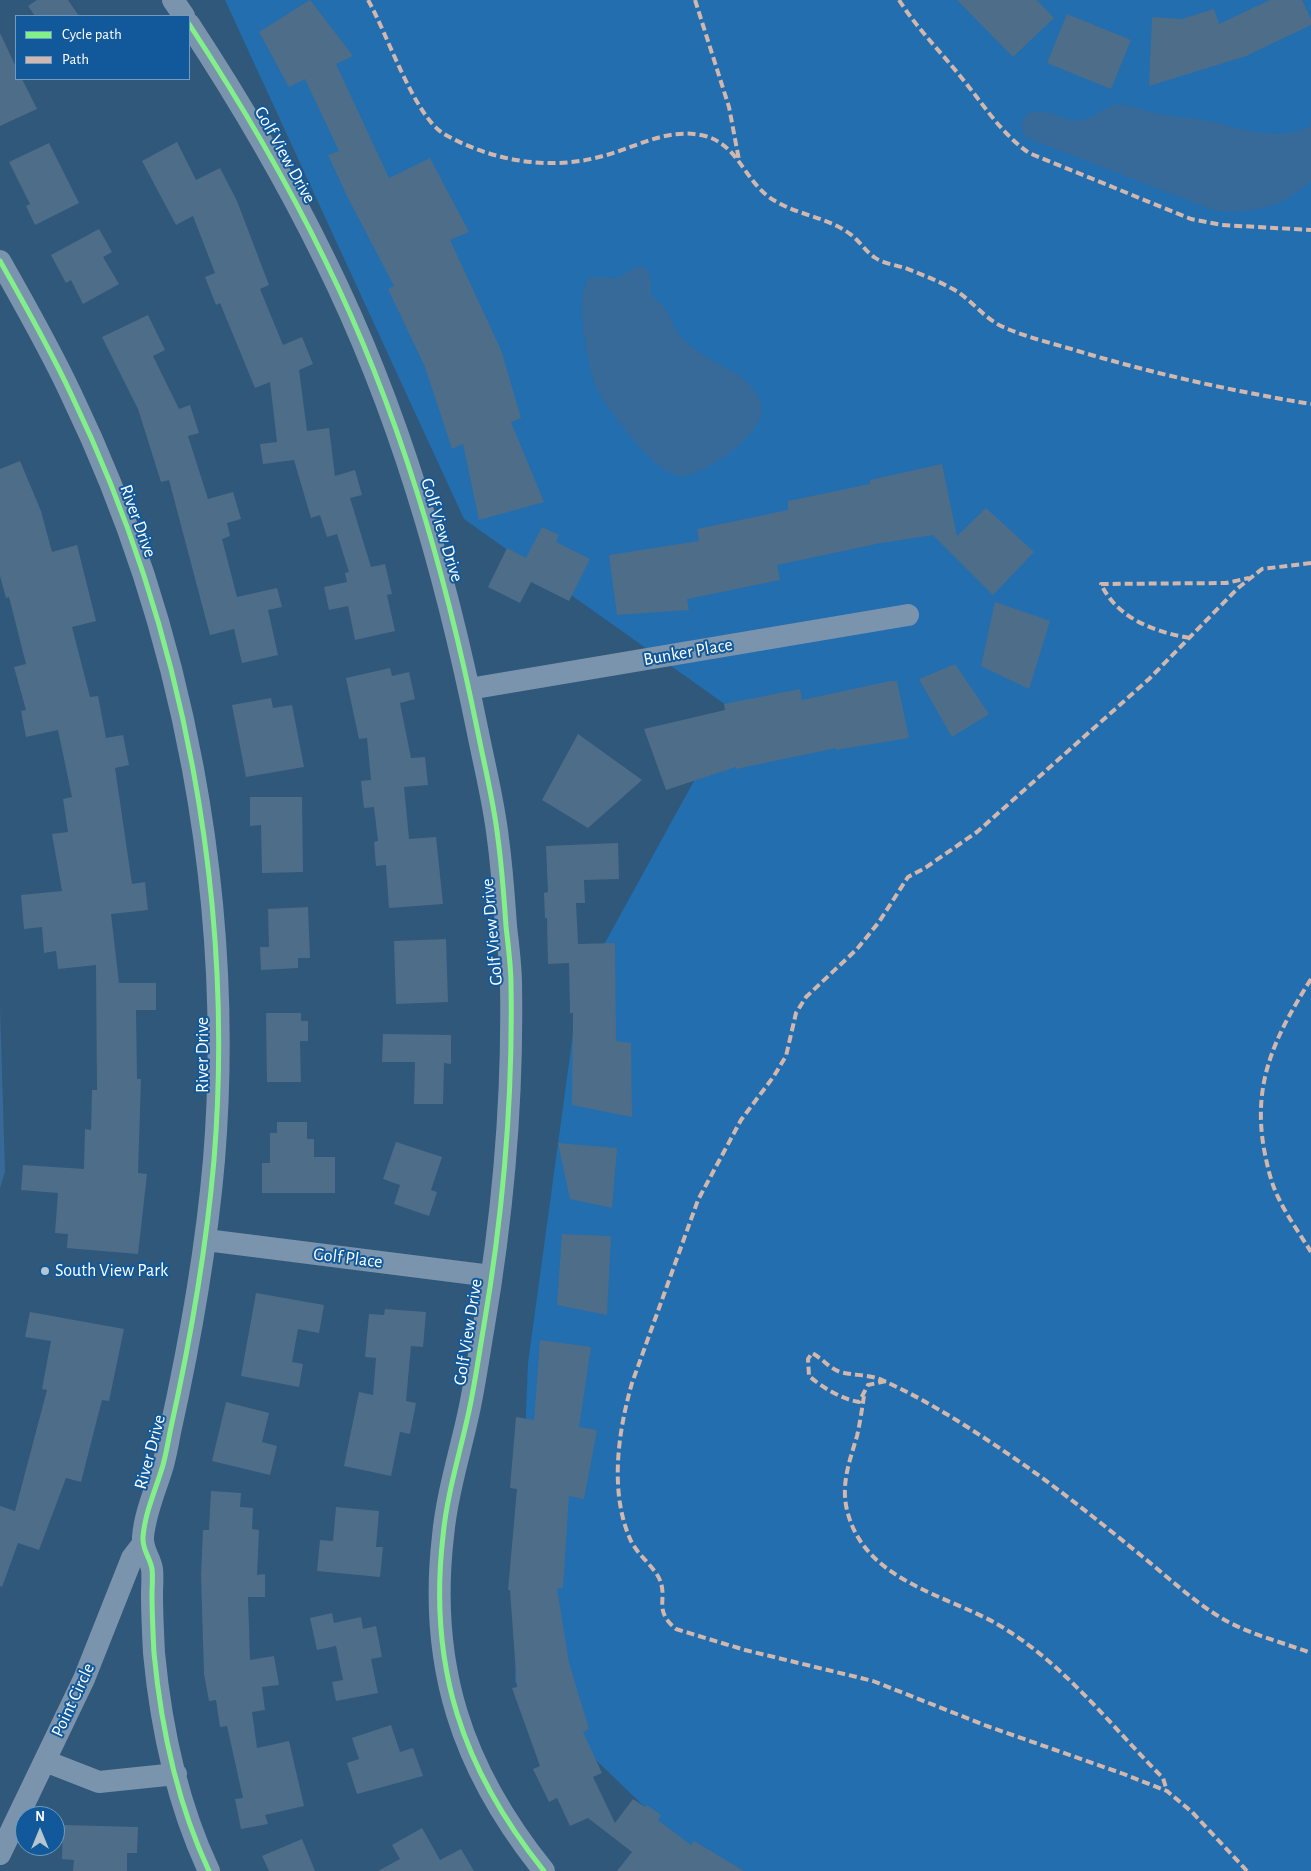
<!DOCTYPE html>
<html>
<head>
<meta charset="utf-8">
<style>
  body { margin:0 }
  #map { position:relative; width:1311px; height:1871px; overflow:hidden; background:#30587a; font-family:"Alegreya Sans",sans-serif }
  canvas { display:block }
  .legend { position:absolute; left:15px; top:15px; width:175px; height:65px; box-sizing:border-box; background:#11599a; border:1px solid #709bc2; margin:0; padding:6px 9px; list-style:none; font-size:15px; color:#fff }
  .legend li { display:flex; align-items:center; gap:10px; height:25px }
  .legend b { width:25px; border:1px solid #709bc2 }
  .north { position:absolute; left:15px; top:1806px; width:50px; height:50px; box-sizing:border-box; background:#11599a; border:1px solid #709bc2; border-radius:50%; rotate:0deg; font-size:14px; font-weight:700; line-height:20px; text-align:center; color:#fff }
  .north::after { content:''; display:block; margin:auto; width:18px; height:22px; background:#b7c5d0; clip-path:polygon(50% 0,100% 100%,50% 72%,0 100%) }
</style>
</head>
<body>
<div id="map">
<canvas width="1311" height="1871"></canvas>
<ul class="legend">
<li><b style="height:6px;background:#82f089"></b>Cycle path</li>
<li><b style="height:6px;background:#d1b7ad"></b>Path</li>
</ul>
<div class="north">N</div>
</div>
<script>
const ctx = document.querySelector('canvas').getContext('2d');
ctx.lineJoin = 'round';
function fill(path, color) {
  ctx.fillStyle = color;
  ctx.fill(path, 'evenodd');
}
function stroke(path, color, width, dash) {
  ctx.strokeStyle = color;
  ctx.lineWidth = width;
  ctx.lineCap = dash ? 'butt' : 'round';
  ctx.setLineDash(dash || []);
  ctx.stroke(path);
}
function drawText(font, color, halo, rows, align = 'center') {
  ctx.font = font + ' "Alegreya Sans",sans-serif';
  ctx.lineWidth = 4;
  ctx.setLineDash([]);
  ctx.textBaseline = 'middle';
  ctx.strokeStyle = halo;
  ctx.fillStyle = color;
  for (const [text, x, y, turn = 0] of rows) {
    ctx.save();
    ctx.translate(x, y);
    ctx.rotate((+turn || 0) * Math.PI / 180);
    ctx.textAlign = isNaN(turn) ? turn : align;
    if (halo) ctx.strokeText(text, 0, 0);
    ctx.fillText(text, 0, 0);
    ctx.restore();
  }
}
const green = new Path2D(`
  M 225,0 L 1311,0 L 1311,1871 L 711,1871 L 515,1682 L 528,1363 L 579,990 L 733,710 L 464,519 Z`);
const water = new Path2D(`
  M 1115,104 C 1133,105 1147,112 1164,115 C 1175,117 1187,117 1198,119 C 1235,126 1275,144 1311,126 L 1311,181 C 1281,208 1255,213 1216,211 L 1025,137 L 1021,126 L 1027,113 C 1050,109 1052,116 1072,120 C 1087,123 1103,110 1115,104 Z
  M 637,267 L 645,267 C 652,276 652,284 650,295 C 673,309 669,326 686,342 C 710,365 749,370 761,403 C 771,429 704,477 681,476 C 655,475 605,407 595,384 C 592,377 591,369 589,362 C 584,341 576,296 589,277 L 617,278 Z
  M 0,1007 L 5,1172 L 0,1188 Z`);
const building = new Path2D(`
  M 37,0 L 68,0 L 79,16 L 35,16 L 28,6 Z
  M 310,0 L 353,56 L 336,64 L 389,178 L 430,158 L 469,232 L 450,240 L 501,350 L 521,418 L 511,422 L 544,502 L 479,520 L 463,444 L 452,449 L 425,367 L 388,289 L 394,286 L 347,196 L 328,155 L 339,151 L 305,79 L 289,87 L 259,32 Z
  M 957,0 L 1037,0 L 1054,18 L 1013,57 Z
  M 1270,0 L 1302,0 L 1311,19 L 1311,25 L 1246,56 L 1149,86 L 1152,17 L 1182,19 L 1214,9 L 1219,24 Z
  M 1067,14 L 1131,40 L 1111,89 L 1047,63 Z
  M 0,33 L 16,67 L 16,79 L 22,79 L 37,109 L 0,126 Z
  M 177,142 L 196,180 L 220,168 L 237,201 L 269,285 L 260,289 L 283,345 L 302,337 L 313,364 L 299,370 L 307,431 L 329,428 L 335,476 L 355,470 L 362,495 L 350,498 L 371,567 L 385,564 L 392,594 L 387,595 L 395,631 L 355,640 L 348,606 L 329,610 L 324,587 L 347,582 L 345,573 L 349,572 L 337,534 L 327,537 L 320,515 L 311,518 L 294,460 L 263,464 L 260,444 L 277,442 L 270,382 L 255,388 L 220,303 L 216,305 L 205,277 L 215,273 L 193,216 L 176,225 L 142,161 Z
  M 49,143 L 79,203 L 35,225 L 26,206 L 30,204 L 9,162 Z
  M 99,229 L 112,252 L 103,257 L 119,284 L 83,304 L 71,280 L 66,283 L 51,255 Z
  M 148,315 L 165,350 L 153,356 L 179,409 L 190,405 L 199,433 L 188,436 L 208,499 L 233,492 L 241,519 L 227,523 L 230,536 L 222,539 L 237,597 L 277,588 L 282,607 L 268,610 L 278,655 L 242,663 L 234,629 L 210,635 L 169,480 L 161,482 L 138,409 L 102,337 Z
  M 20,461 L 41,511 L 52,552 L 77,545 L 96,621 L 72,627 L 90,697 L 98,696 L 106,738 L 123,735 L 129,765 L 115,768 L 132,884 L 145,882 L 148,910 L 111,914 L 119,983 L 156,983 L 156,1010 L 136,1010 L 137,1079 L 141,1079 L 138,1173 L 147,1174 L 138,1254 L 67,1248 L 68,1234 L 55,1233 L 58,1193 L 21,1190 L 23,1165 L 84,1169 L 85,1129 L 91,1130 L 92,1090 L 97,1090 L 96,965 L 58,969 L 56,951 L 44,953 L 42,927 L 24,929 L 21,895 L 62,891 L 52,834 L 68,832 L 63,799 L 72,797 L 58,730 L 26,737 L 21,711 L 26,710 L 14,667 L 26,664 L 9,597 L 6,598 L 0,576 L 0,469 Z
  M 942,464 L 957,536 L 986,508 L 1034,552 L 993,595 L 933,535 L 881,543 L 777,565 L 780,580 L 687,599 L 689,610 L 617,615 L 609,555 L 699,541 L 697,529 L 788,510 L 788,501 L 870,484 L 870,480 Z
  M 542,527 L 559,535 L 556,542 L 590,559 L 569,601 L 531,582 L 520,603 L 488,587 L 507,548 L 526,558 Z
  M 995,602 L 1050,621 L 1029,689 L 981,666 Z
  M 955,664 L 989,714 L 952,737 L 919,679 Z
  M 390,668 L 392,676 L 409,672 L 415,699 L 400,703 L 411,758 L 425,757 L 428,785 L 404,787 L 409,839 L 436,837 L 443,904 L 389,908 L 386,865 L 376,866 L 374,842 L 378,841 L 374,807 L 364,808 L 361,781 L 371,780 L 367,738 L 359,739 L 346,678 Z
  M 890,681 L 897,681 L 909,738 L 836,750 L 836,748 L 736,769 L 736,767 L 666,790 L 644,729 L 725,710 L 724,704 L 800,689 L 802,700 Z
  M 271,698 L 273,708 L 292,705 L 304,767 L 246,777 L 232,705 Z
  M 578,734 L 642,780 L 588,828 L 542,800 Z
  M 250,797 L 302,797 L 303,872 L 262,873 L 261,825 L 250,826 Z
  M 618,843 L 619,879 L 584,880 L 585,903 L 576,903 L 578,944 L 615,943 L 616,1041 L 631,1043 L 632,1117 L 572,1105 L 573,1013 L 570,1013 L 569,963 L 548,964 L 547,918 L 545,918 L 544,893 L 548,892 L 546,846 Z
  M 308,907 L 310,958 L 298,958 L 298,968 L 261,970 L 260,947 L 269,947 L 268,909 Z
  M 446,939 L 448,1002 L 396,1004 L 394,941 Z
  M 266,1013 L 301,1013 L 301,1021 L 308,1021 L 308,1041 L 300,1041 L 301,1082 L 267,1082 Z
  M 383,1034 L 451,1035 L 451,1064 L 444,1063 L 443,1104 L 414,1104 L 415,1062 L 382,1062 Z
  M 277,1122 L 307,1122 L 307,1139 L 314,1139 L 314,1157 L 335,1157 L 335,1193 L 262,1193 L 262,1163 L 270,1163 L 270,1133 L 277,1133 Z
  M 396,1142 L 442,1157 L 431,1190 L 437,1192 L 429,1216 L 394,1204 L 400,1185 L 383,1179 Z
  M 558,1143 L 617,1148 L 612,1208 L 570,1199 Z
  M 562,1234 L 611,1236 L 607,1315 L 557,1305 Z
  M 256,1293 L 324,1305 L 319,1333 L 298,1329 L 292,1362 L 303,1364 L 299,1387 L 241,1376 Z
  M 385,1309 L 426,1312 L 423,1347 L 411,1346 L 406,1401 L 416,1403 L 410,1434 L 400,1432 L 391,1476 L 344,1466 L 359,1392 L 373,1395 L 376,1358 L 365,1357 L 369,1314 L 384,1315 Z
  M 30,1312 L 124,1329 L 109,1401 L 102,1400 L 81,1482 L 66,1478 L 39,1550 L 18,1543 L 2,1587 L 0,1586 L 0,1506 L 15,1511 L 47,1390 L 42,1389 L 51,1341 L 25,1337 Z
  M 540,1340 L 591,1347 L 579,1427 L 597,1430 L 584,1499 L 569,1496 L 563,1588 L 557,1588 L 569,1663 L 589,1729 L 583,1732 L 602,1773 L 593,1777 L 615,1823 L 633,1799 L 645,1807 L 647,1805 L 661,1815 L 658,1820 L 691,1845 L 694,1841 L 744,1871 L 617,1871 L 632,1852 L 588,1818 L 570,1826 L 557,1798 L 549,1802 L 533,1769 L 540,1766 L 512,1688 L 517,1687 L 510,1590 L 508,1590 L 517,1489 L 510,1488 L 516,1417 L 534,1420 Z
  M 226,1402 L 269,1413 L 262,1442 L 277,1446 L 270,1475 L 212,1461 Z
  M 211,1491 L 241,1493 L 240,1507 L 253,1508 L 252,1529 L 259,1530 L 257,1575 L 265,1574 L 265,1597 L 248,1597 L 250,1660 L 274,1656 L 279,1685 L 262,1687 L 265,1710 L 252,1712 L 257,1748 L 289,1741 L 304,1806 L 265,1815 L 268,1824 L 241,1829 L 235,1799 L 243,1798 L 227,1726 L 220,1727 L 216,1700 L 209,1701 L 204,1674 L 201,1575 L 203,1530 L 209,1530 Z
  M 336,1507 L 379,1511 L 376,1547 L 383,1547 L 380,1577 L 317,1571 L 320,1540 L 333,1541 Z
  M 332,1613 L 334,1623 L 361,1617 L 363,1629 L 376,1626 L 382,1657 L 371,1659 L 378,1693 L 336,1701 L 332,1682 L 343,1680 L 336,1646 L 317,1650 L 310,1618 Z
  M 391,1725 L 400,1752 L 413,1748 L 423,1776 L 357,1794 L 347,1763 L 359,1759 L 352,1738 Z
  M 63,1825 L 138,1827 L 137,1853 L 127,1853 L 127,1871 L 73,1871 L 74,1860 L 62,1859 Z
  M 422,1828 L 440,1860 L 461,1849 L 474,1871 L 378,1871 L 400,1859 L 392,1845 Z
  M 302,1839 L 315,1871 L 269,1871 L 262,1856 Z`);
const minor = new Path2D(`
  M 173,0 L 184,16
  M 189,24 C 239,100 285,178 325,260 C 399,410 445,570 478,733 C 485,768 494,803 498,839 C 502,868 504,897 506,926 C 508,945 511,965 511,985 C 513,1098 503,1213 484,1325 C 479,1354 475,1383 469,1411 C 460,1453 447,1494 443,1536 C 428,1666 462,1769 544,1871
  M 0,261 C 25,305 50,349 71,394 C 184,628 235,901 214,1160 C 206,1252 190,1342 170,1432 C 168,1443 166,1454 163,1465 C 156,1489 145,1512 143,1537 C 142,1550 150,1557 152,1569 C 153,1577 152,1586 152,1594 C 152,1614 153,1633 154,1653 C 161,1727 177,1803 209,1871
  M 469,689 L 908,615
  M 206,1240 L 491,1276
  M 45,1761 L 99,1782 L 176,1774
  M 0,1854 L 84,1679 L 132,1558 L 142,1545`);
const quiet = new Path2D(`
  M 368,0 C 387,33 414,116 444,134 C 490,160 547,171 599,157 C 633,149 665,128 701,135 C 737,142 743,178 769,197 C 794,215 826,216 850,234 C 859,240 865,251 874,257 C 882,263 895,265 905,268 C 921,274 936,280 951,288 C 969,297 981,315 999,325 C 1024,337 1052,343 1078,351 C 1155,374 1232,391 1311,404
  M 695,0 L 729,107 L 739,160
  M 899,0 C 918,30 943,54 965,82 C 986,108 1001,133 1029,153 L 1191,219 L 1222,225 L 1311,230
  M 1190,638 C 1154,632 1117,618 1101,584 L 1226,583 L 1249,578
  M 1311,979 C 1276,1035 1252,1081 1264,1149 C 1267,1165 1271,1183 1278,1197 C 1287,1216 1300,1234 1311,1252
  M 886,1381 L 868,1385 L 859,1402 C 841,1399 822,1387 809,1376 L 808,1359 L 812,1353 C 823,1359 829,1368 840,1372 C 855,1376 870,1374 884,1381 C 929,1401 973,1430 1014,1458 C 1058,1488 1101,1523 1143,1557 C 1169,1578 1194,1602 1223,1619 C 1251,1635 1282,1642 1311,1653
  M 864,1396 C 862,1409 860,1423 857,1436 C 849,1463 840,1486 848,1514 C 867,1581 944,1594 997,1624 C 1063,1662 1110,1725 1163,1778 L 1167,1791
  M 1247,1871 L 1192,1812 L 1167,1791 L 1121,1773 L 987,1726 L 873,1681 L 745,1650 L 676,1629 C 652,1609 669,1599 659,1578 C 653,1566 638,1555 631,1541 C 609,1493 618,1432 632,1383 L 698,1200 L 741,1120 L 774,1076 L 786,1056 L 796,1013 L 806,997 L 857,949 L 879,922 L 908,877 L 925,868 L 977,832 L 1149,679 L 1238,588 L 1262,569 L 1311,563`);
const cycleway = new Path2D(`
  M 189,24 C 239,100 285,178 325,260 C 399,410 445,570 478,733 C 485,768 494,803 498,839 C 502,868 504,897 506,926 C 508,945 511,965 511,985 C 513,1098 503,1213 484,1325 C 479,1354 475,1383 469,1411 C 460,1453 447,1494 443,1536 C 428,1666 462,1769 544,1871
  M 0,261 C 25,305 50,349 71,394 C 184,628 235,901 214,1160 C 206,1252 190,1342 170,1432 C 168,1443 166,1454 163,1465 C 156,1489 145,1512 143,1537 C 142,1550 150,1557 152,1569 C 153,1577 152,1586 152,1594 C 152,1614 153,1633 154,1653 C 161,1727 177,1803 209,1871`);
const markers = [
  [45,1271,5,"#b7c5d0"]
];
const streetNames = [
  ["Golf View Drive",285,155,61],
  ["River Drive",138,521,70],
  ["Golf View Drive",442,530,73],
  ["Bunker Place",688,652,-10],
  ["Golf View Drive",492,932,-95],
  ["River Drive",203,1055,-90],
  ["Golf Place",348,1258,7],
  ["Golf View Drive",468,1332,-81],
  ["River Drive",150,1452,-75],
  ["Point Circle",73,1700,-65]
];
const poiNames = [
  ["South View Park",55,1271]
];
fill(green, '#226eaf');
fill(water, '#376a98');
fill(building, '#4e6d89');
stroke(minor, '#7b94ad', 22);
stroke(quiet, '#d1b7ad', 4, [8, 4]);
stroke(cycleway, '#82f089', 5);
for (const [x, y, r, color] of markers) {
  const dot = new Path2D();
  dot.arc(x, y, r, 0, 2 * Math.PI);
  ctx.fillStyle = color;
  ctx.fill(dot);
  stroke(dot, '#11599a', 2);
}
drawText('18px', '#fff', '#11599a', streetNames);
drawText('18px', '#fff', '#11599a', poiNames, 'left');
</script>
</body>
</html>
